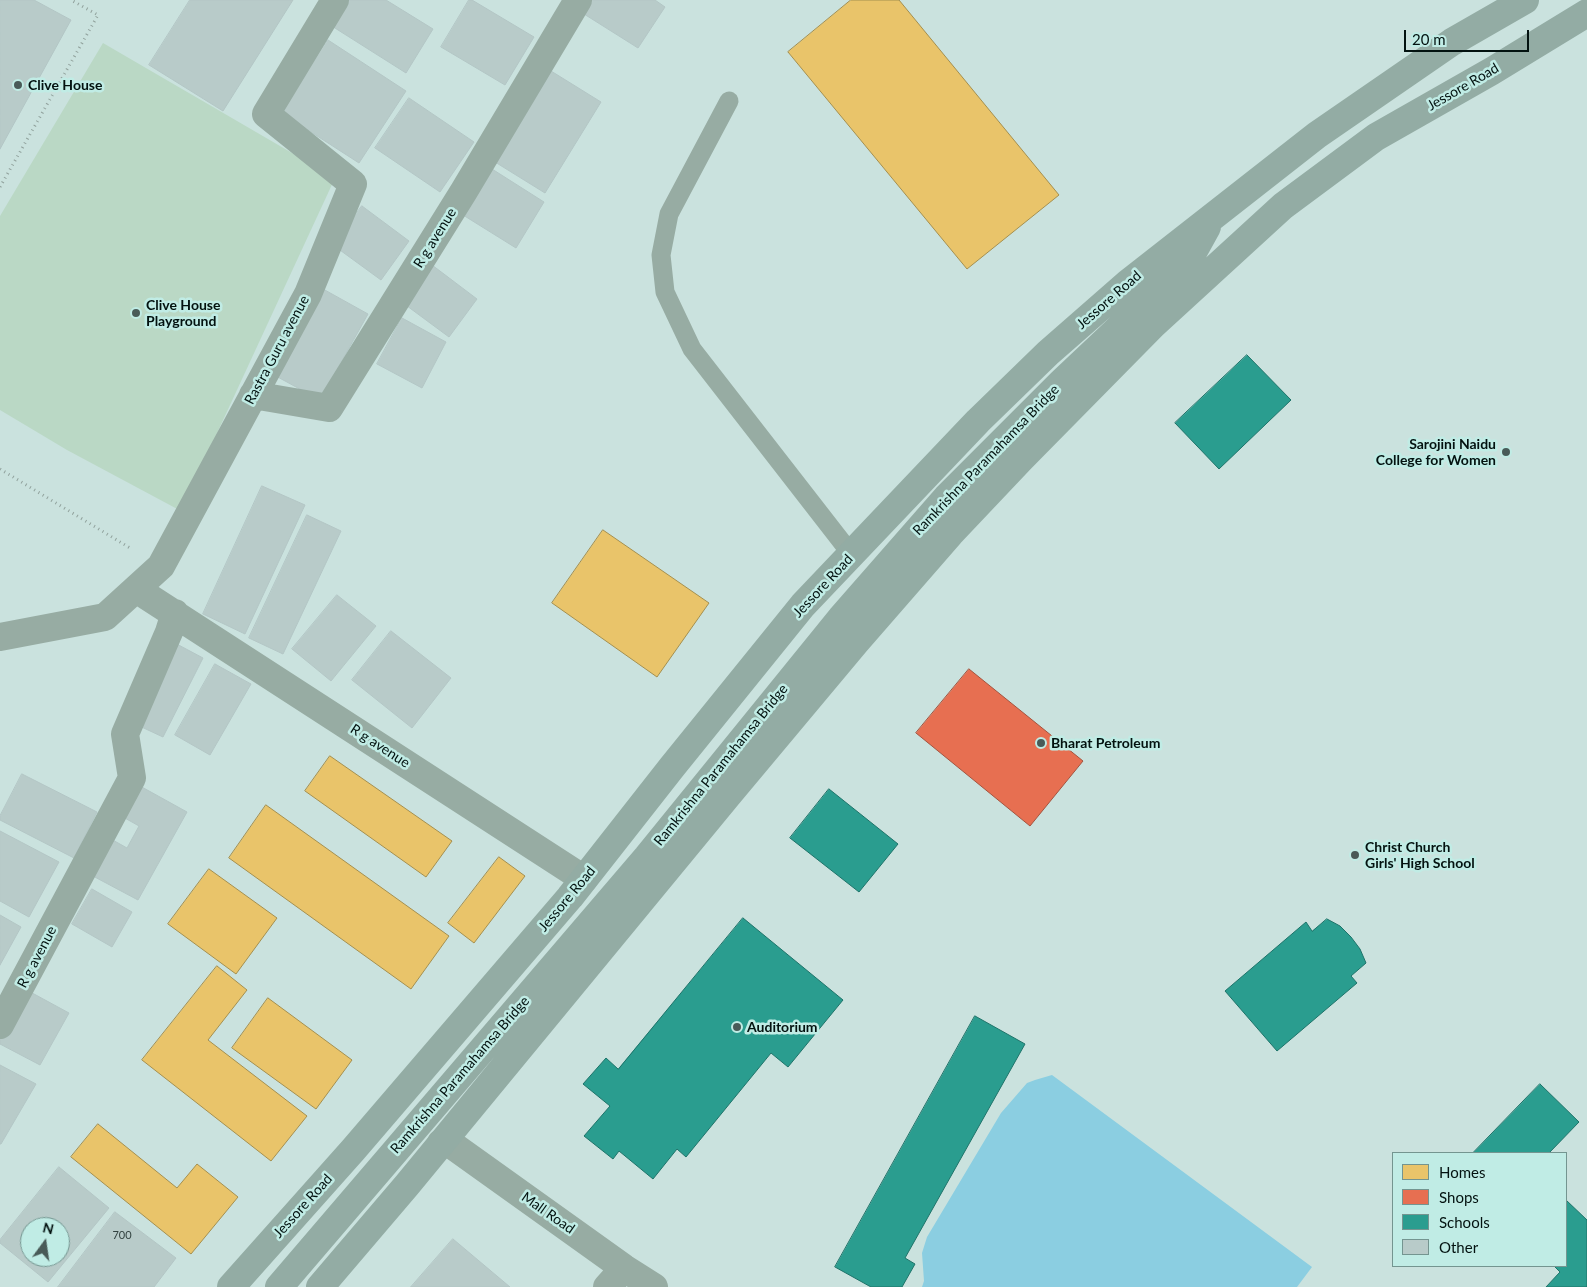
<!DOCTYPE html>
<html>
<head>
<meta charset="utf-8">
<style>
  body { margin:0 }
  #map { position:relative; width:1587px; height:1287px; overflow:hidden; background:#cae2de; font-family:Lato,sans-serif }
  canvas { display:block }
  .legend { position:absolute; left:1392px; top:1152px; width:175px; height:115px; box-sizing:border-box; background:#c0ece5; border:1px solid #749590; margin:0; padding:6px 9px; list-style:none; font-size:15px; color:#031210 }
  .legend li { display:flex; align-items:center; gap:10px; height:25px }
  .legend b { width:25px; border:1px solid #749590 }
  .north { position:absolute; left:20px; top:1217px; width:50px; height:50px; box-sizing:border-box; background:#c0ece5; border:1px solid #749590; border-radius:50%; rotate:14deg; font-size:14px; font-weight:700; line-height:20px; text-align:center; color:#031210 }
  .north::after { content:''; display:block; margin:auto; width:18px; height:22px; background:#495b58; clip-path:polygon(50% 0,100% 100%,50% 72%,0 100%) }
  .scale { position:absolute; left:1404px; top:30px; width:125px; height:22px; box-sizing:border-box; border:2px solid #031210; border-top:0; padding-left:6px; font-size:15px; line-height:18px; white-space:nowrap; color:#031210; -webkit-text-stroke:4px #c0ece5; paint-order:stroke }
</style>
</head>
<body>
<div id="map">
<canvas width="1587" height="1287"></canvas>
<ul class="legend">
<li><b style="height:14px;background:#e9c46a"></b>Homes</li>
<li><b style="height:14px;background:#e76f51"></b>Shops</li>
<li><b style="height:14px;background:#2a9d8f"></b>Schools</li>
<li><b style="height:14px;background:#b8cbc9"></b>Other</li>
</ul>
<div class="north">N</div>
<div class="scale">20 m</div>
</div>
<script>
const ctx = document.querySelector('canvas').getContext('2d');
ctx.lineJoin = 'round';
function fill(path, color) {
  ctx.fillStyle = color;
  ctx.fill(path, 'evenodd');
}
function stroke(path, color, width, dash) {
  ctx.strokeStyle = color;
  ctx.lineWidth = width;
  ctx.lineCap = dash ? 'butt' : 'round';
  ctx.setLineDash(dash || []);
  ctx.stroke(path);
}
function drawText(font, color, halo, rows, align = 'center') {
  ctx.font = font + ' Lato,sans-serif';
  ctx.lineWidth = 5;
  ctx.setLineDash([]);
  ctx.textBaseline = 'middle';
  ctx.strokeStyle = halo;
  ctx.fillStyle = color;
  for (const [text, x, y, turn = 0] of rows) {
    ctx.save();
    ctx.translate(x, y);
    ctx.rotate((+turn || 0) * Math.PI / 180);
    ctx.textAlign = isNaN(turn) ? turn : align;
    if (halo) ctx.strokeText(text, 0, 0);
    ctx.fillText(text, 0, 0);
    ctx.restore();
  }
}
const green = new Path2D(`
  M 103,43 L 335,178 L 181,511 L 67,450 L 0,410 L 0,216 Z`);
const water = new Path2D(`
  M 1052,1075 L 1312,1267 L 1297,1287 L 922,1287 L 924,1281 L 922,1253 L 927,1237 L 1001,1113 L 1027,1083 L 1035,1080 Z`);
const homes = new Path2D(`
  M 851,0 L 899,0 L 1059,195 L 967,269 L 788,52 Z
  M 603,530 L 709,603 L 657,677 L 552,603 Z
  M 330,756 L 452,841 L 426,877 L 305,791 Z
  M 266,805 L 449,936 L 411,989 L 229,858 Z
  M 499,857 L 525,876 L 474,943 L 448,923 Z
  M 209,869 L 277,918 L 236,974 L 168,924 Z
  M 217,966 L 247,990 L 208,1040 L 307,1116 L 271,1161 L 142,1060 Z
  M 268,998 L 352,1060 L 316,1109 L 232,1048 Z
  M 98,1124 L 177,1188 L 197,1164 L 238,1197 L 191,1254 L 71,1157 Z`);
const shops = new Path2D(`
  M 969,669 L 1083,761 L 1030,826 L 916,733 Z`);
const schools = new Path2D(`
  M 1247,355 L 1291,400 L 1219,469 L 1175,423 Z
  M 829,789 L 898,844 L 859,892 L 790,838 Z
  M 743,918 L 843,1000 L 788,1067 L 771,1053 L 686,1157 L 677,1149 L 653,1179 L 619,1151 L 613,1159 L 584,1136 L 610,1106 L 583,1084 L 606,1058 L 618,1069 Z
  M 1327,919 L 1340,926 L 1351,937 L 1360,949 L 1366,963 L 1351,976 L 1357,983 L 1277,1051 L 1225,991 L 1306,922 L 1312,931 Z
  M 975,1016 L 1025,1044 L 905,1258 L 915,1264 L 902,1287 L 871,1287 L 835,1267 Z
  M 1540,1084 L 1579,1122 L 1549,1153 L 1473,1153 Z
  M 1566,1200 L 1587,1220 L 1587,1287 L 1546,1287 L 1560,1272 L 1554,1266 L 1566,1266 Z`);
const building = new Path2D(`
  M 0,0 L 34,0 L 71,20 L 0,149 Z
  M 190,0 L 293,0 L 223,111 L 149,65 Z
  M 342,0 L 386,0 L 433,29 L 406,73 L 327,23 Z
  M 469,0 L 472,0 L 534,37 L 505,85 L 441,47 Z
  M 593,0 L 655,0 L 665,7 L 638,48 L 584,14 Z
  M 328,40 L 406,91 L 359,163 L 280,112 Z
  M 551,71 L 601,102 L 545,193 L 495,162 Z
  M 409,98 L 474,142 L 440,192 L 375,148 Z
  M 492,169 L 544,202 L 516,248 L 463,215 Z
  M 362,206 L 409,241 L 381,280 L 333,245 Z
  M 432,265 L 477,299 L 449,337 L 403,303 Z
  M 323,289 L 368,314 L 320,400 L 274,375 Z
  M 402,318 L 446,342 L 422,388 L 377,364 Z
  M 262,486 L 305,505 L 245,634 L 203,614 Z
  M 307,515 L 341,531 L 283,654 L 249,638 Z
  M 337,595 L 376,626 L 331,681 L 292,649 Z
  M 391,631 L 451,678 L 412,728 L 352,680 Z
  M 173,642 L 203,658 L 163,737 L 133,723 Z
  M 215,664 L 251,684 L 210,755 L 175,735 Z
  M 22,774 L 97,812 L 74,858 L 0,820 L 0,816 Z
  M 140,786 L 187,812 L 138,900 L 91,875 L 111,839 L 127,848 L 139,826 L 123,817 Z
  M 0,831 L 59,862 L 29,917 L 0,901 Z
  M 92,889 L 132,912 L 112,947 L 72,924 Z
  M 0,915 L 21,927 L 0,965 Z
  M 23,988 L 69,1013 L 40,1065 L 0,1044 L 0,1029 Z
  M 0,1065 L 36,1084 L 1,1144 L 0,1144 Z
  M 59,1167 L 109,1208 L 48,1282 L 0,1243 L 0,1240 ZM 30,1227 L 60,1227 L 60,1257 L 30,1257 Z
  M 115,1212 L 176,1258 L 154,1287 L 58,1287 Z
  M 453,1239 L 510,1287 L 411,1287 Z`);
const path = new Path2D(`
  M 0,187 L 98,15 L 71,0
  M 0,469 L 130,548`);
const service = new Path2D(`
  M 729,101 L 669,214 L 661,255 L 665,292 L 692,349 L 852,555`);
const minor = new Path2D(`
  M 253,395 L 329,408 L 464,191 L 578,0
  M 136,589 L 584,879
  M 0,637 L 105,617 L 161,566 L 308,294 L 353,184 L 266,114 L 335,0
  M 0,1025 L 132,778 L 125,734 L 169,632 L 175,613
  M 441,1143 L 452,1145 L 624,1268 L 654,1287
  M 607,1287 L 624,1268`);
const primary = new Path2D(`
  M 231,1287 L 353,1150 L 570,897 L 672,767 L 803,605 L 978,421 L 1048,353 L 1128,283 L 1317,135 L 1452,42 L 1525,0
  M 279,1287 L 647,857 L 841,618 L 947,497 L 1062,382 L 1186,265 L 1207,227
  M 320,1287 L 407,1185 L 728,795 L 856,642 L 950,534 L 1021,459 L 1153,325 L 1283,206 L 1376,137 L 1492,71 L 1587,13`);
const markers = [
  [18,85,5,"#495b58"],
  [136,313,5,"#495b58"],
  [1506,452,5,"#495b58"],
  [1041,743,5,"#495b58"],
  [1355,855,5,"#495b58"],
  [737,1027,5,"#495b58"]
];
const numberNames = [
  ["700",122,1235]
];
const poiNames = [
  ["Clive House",28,85],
  ["Clive House",146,305],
  ["Playground",146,321],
  ["Sarojini Naidu",1496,444,"right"],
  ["College for Women",1496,460,"right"],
  ["Bharat Petroleum",1051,743],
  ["Christ Church",1365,847],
  ["Girls' High School",1365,863],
  ["Auditorium",747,1027]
];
const streetNames = [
  ["Jessore Road",1463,87,-30],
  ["R g avenue",435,238,-58],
  ["Jessore Road",1109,300,-41],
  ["Rastra Guru avenue",277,350,-62],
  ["Ramkrishna Paramahamsa Bridge",986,460,-46],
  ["Jessore Road",823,586,-47],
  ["R g avenue",380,746,33],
  ["Ramkrishna Paramahamsa Bridge",721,765,-51],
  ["Jessore Road",567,899,-50],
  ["R g avenue",37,957,-62],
  ["Ramkrishna Paramahamsa Bridge",460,1075,-49],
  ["Jessore Road",303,1206,-48],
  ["Mall Road",548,1213,35]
];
fill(green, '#bad8c5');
fill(water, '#8bcee1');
fill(homes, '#e9c46a');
stroke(homes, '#a48f4f', 1);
fill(shops, '#e76f51');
stroke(shops, '#a3533e', 1);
fill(schools, '#2a9d8f');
stroke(schools, '#1e7369', 1);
fill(building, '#b8cbc9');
stroke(building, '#b3c6c5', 1);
stroke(path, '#91a29d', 3, [1, 4]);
stroke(service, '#97aca3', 19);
stroke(minor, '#97aca3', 28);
stroke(primary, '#93aca4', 28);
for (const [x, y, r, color] of markers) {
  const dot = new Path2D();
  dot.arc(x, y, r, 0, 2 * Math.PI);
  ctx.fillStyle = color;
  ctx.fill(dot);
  stroke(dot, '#c0ece5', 2);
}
drawText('11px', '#324240', null, numberNames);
drawText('bold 14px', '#031210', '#c0ece5', poiNames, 'left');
drawText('14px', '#031210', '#c0ece5', streetNames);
</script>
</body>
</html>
